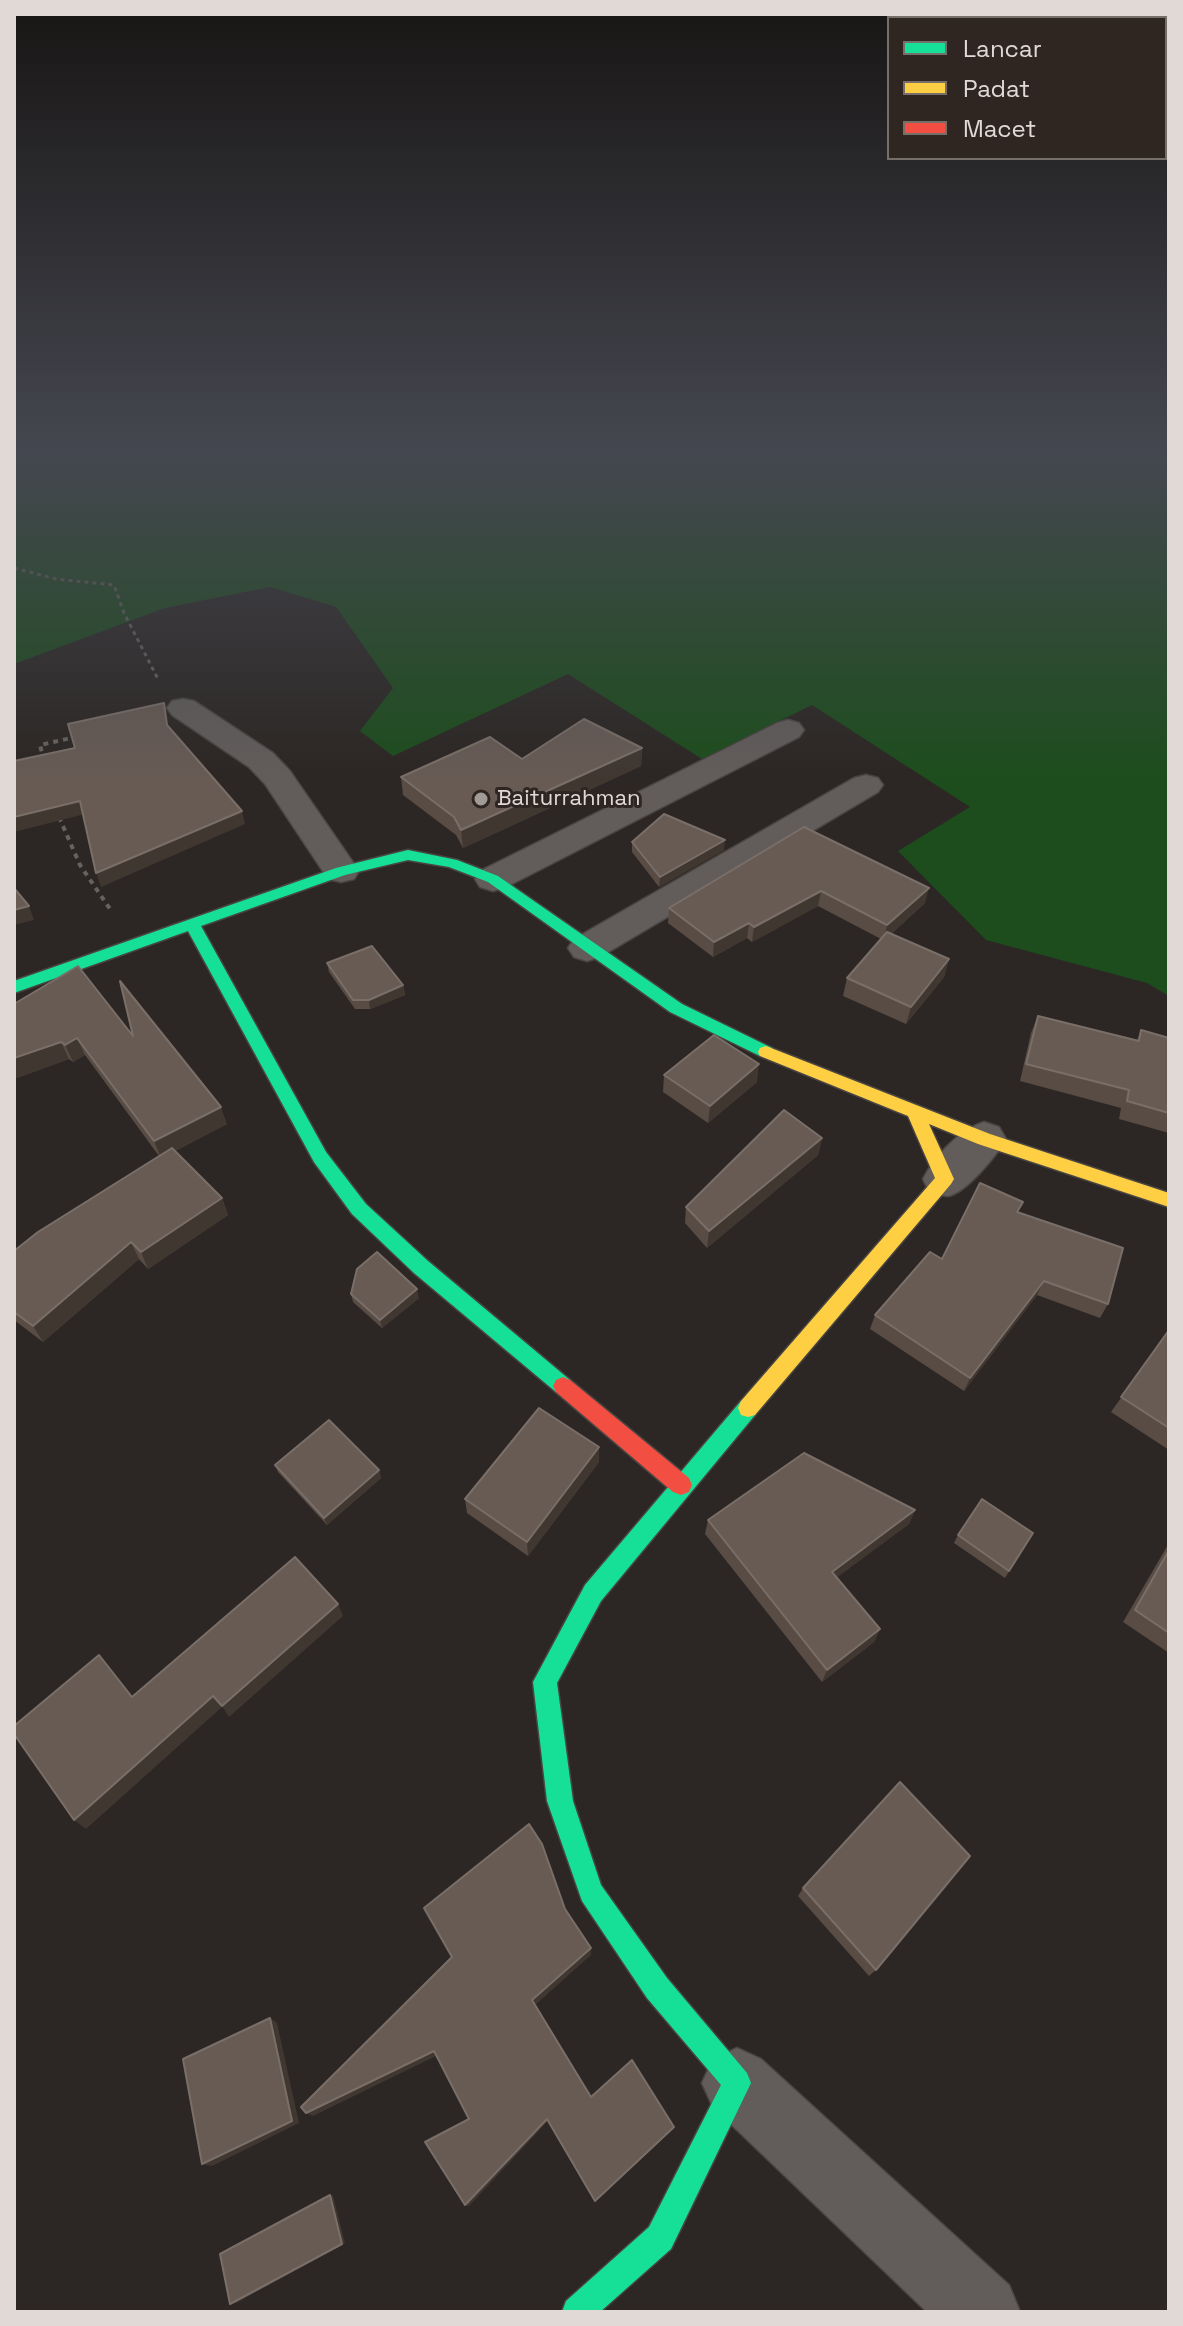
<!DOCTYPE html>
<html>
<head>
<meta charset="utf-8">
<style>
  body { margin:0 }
  #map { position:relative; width:1183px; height:2326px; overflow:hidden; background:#2c2724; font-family:"Space Grotesk",sans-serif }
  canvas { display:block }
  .frame { position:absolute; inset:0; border:16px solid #e0d9d6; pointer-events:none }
  .legend { position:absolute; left:887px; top:16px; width:280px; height:144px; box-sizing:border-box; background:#302621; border:2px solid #766e69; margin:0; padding:10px 14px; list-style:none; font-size:24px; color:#e0d9d6 }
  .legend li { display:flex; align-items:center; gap:16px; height:40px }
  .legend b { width:40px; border:2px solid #766e69 }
</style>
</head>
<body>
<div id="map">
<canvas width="1183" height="2326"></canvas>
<div class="frame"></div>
<ul class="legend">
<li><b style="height:10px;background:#16e098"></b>Lancar</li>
<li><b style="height:10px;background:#ffcf43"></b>Padat</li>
<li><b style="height:10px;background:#f24e42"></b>Macet</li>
</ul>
</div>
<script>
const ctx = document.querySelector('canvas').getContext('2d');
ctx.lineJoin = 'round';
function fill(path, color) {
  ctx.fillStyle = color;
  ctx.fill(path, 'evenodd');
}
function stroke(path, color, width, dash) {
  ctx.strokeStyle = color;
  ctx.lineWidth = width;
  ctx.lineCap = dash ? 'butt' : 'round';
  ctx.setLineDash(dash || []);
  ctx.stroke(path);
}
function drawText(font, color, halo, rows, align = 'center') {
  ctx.font = font + ' "Space Grotesk",sans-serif';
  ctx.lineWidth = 6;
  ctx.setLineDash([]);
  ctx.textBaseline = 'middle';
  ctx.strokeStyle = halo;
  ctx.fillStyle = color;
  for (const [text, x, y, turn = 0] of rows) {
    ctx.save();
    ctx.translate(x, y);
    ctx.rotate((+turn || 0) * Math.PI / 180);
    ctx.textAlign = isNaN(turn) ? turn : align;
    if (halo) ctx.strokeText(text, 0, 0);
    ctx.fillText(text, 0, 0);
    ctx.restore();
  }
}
const green = new Path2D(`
  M 14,454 L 1169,454 L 1169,996 L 1147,983 L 986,940 L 898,851 L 970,807 L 812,705 L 702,759 L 568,674 L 393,756 L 360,731 L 393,688 L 336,607 L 270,587 L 165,608 L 14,664 Z`);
const pathFar1 = new Path2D(`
  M 14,568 L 56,579 L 114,585 L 124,613 L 158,679`);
const path = new Path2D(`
  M 44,761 L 40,745 L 76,737
  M 59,817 L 80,865 L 110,909`);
const street = new Path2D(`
  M 183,699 L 194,701 L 273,753 L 290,771 L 359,871 L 354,879 L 341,882 L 328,879 L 265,784 L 249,767 L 172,715 L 167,708 L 172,701 Z
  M 788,720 L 799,723 L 804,730 L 799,737 L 506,887 L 493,891 L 480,887 L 475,879 L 480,871 L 777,723 Z
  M 866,775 L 878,778 L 883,785 L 878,792 L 600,957 L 587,961 L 574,957 L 568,948 L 574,939 L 854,778 Z
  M 984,1122 L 999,1127 L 1006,1139 C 997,1155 966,1193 948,1196 C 942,1196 935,1193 929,1191 L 923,1179 C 935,1156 959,1130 984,1122 Z
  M 737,2048 L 761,2059 L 1009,2285 L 1020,2312 L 927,2312 L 713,2107 L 702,2083 L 713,2059 Z`);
const fast = new Path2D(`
  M 408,850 L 457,860 L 498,876 L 682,1004 L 772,1048 L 774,1052 L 772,1056 L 760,1056 L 670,1012 L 488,882 L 449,867 L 408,860 L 345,875 L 201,926 L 326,1152 L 366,1204 L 428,1261 L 570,1380 L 573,1386 L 570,1392 L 563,1395 L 556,1392 L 414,1273 L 352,1214 L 314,1162 L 188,931 L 14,993 L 14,981 L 336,868 Z
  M 748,1399 L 755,1401 L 758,1408 L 755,1415 L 601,1601 L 557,1683 L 573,1801 L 601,1885 L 667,1978 L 747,2073 L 751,2083 L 671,2249 L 600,2312 L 562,2312 L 566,2301 L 649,2227 L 721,2085 L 647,1998 L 582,1901 L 547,1801 L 533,1682 L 585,1585 L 741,1401 Z`);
const slow = new Path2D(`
  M 766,1046 L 990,1134 L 1169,1193 L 1169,1207 L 978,1144 L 929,1124 L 954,1179 L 951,1184 L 755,1415 L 748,1417 L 741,1415 L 738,1408 L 741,1401 L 935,1178 L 908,1116 L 760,1056 L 758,1052 L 760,1048 Z`);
const jam = new Path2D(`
  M 563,1377 L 570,1380 L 689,1478 L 692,1485 L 689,1492 L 681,1495 L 673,1492 L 556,1392 L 553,1386 L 556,1380 Z`);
const wall = new Path2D(`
  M 642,748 L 641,766 L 463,848 L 456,835 L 403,795 L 401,777 L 522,759 Z
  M 804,827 L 925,903 L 891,934 L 949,959 L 944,977 L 906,1024 L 843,996 L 847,978 L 881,939 L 818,906 L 752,942 L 747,938 L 713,957 L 668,923 L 669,908 Z
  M 632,842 L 724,850 L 659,887 L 632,852 Z
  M 327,963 L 403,985 L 405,995 L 370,1009 L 355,1009 L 329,972 Z
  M 14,1004 L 133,1036 L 227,1124 L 175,1151 L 222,1198 L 228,1215 L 148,1269 L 139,1259 L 43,1342 L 14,1320 L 14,1251 L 159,1156 L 85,1055 L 73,1062 L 69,1059 L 14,1079 Z
  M 1038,1016 L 1137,1040 L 1141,1030 L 1169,1038 L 1169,1133 L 1119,1119 L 1121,1108 L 1020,1081 L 1031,1033 Z
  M 664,1075 L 757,1082 L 708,1123 L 663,1092 Z
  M 822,1138 L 818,1155 L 707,1248 L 685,1223 L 686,1207 Z
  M 1023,1202 L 1018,1212 L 1108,1304 L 1100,1318 L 1037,1295 L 964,1391 L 870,1329 L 875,1315 L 942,1259 Z
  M 351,1294 L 419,1298 L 382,1328 L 353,1302 Z
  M 1169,1330 L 1169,1450 L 1111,1412 Z
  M 599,1462 L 528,1556 L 467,1513 L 465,1499 Z
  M 275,1465 L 379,1470 L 381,1478 L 327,1525 L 278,1472 Z
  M 915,1510 L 909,1524 L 836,1577 L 880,1629 L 874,1642 L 822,1682 L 705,1534 L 708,1520 Z
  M 1033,1533 L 1005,1578 L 954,1543 L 958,1535 Z
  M 1169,1543 L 1169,1653 L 1123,1622 Z
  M 803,1888 L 876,1970 L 869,1976 L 798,1896 Z`);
const shadedWall = new Path2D(`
  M 642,748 L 641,766 L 463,848 L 461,830 Z
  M 80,801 L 85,814 L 14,832 L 14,817 Z
  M 242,811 L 245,824 L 101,887 L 96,873 Z
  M 725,840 L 724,850 L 659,887 L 660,877 Z
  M 929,888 L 925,903 L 884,940 L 887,925 Z
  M 821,891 L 818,906 L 752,942 L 754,927 Z
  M 29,906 L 34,920 L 14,925 L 14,910 Z
  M 749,923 L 747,938 L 713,957 L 714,942 Z
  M 949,959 L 944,977 L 906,1024 L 911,1007 Z
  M 403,985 L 405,995 L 370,1009 L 369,1000 Z
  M 77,1038 L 85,1055 L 73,1062 L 65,1045 Z
  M 61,1042 L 69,1059 L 14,1079 L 14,1058 Z
  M 759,1064 L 757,1082 L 708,1123 L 710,1106 Z
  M 221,1107 L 227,1124 L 161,1158 L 154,1141 Z
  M 822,1138 L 818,1155 L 707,1248 L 709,1231 Z
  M 222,1198 L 228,1215 L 148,1269 L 141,1252 Z
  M 131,1242 L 139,1259 L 43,1342 L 33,1326 Z
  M 1044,1281 L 1037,1295 L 964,1391 L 970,1378 Z
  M 417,1289 L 419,1298 L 382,1328 L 380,1320 Z
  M 599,1447 L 599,1462 L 528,1556 L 527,1542 Z
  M 379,1470 L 381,1478 L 327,1525 L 324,1518 Z
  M 915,1510 L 909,1524 L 827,1585 L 832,1572 Z
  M 338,1604 L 343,1616 L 229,1717 L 222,1706 Z
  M 880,1629 L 874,1642 L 822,1682 L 827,1670 Z
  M 213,1696 L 222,1707 L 86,1829 L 74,1820 Z
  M 591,1948 L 591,1955 L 534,2006 L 532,2000 Z
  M 270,2018 L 277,2023 L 299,2123 L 212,2166 L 202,2164 Z
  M 434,2051 L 438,2055 L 313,2116 L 306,2113 Z
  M 547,2119 L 548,2121 L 469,2206 L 465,2205 Z
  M 330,2195 L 333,2196 L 345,2243 L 236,2303 L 230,2304 Z`);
const building = new Path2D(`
  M 164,703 L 167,725 L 242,811 L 96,873 L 80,801 L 14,817 L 14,761 L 75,748 L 68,724 Z
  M 584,719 L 642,748 L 461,830 L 454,817 L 401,777 L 490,737 L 522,759 Z
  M 664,814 L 725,840 L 660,877 L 632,842 Z
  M 804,827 L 929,888 L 887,925 L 821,891 L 754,927 L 749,923 L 714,942 L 669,908 Z
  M 14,888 L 29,906 L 14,910 Z
  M 887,932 L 949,959 L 911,1007 L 847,978 Z
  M 372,946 L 403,985 L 369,1000 L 353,1000 L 327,963 Z
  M 78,966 L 133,1036 L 120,981 L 221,1107 L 154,1141 L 77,1038 L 65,1045 L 61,1042 L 14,1058 L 14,1004 Z
  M 1038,1016 L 1139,1041 L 1141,1030 L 1169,1038 L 1169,1113 L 1127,1101 L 1129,1090 L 1026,1064 Z
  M 714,1035 L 759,1064 L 710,1106 L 664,1075 Z
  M 784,1110 L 822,1138 L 709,1231 L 686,1207 Z
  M 172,1148 L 222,1198 L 141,1252 L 131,1242 L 33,1326 L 14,1312 L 14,1251 L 38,1232 Z
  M 980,1183 L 1023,1202 L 1017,1212 L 1123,1248 L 1108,1304 L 1044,1281 L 970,1378 L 875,1315 L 930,1252 L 942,1259 Z
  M 377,1252 L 417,1289 L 380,1320 L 351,1294 L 357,1269 Z
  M 1169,1330 L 1169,1428 L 1121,1397 Z
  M 539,1408 L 599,1447 L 527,1542 L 465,1499 Z
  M 329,1420 L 379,1470 L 324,1518 L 275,1465 Z
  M 804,1453 L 915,1510 L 832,1572 L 880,1629 L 827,1670 L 708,1520 Z
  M 982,1499 L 1033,1533 L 1009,1571 L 958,1535 Z
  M 1169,1550 L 1169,1633 L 1135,1610 Z
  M 295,1557 L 338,1604 L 222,1706 L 213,1696 L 74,1820 L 14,1734 L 14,1726 L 99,1655 L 132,1697 Z
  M 900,1782 L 970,1856 L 876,1970 L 803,1888 Z
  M 529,1824 L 542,1844 L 565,1909 L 591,1948 L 532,2000 L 591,2097 L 632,2060 L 674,2127 L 595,2201 L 547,2119 L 465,2205 L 425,2142 L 469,2119 L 434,2051 L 306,2113 L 301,2107 L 452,1957 L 424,1908 Z
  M 270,2018 L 292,2121 L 202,2164 L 183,2059 Z
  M 330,2195 L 342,2244 L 230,2304 L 220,2254 Z`);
const markers = [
  [481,799,8,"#a19b98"]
];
const farPoinames = [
  ["Baiturrahman",497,799]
];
fill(green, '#1d4d1d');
stroke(street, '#494542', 3);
stroke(fast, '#494542', 3);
stroke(slow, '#494542', 3);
stroke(jam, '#494542', 3);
stroke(pathFar1, '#666260', 3, [4, 4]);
stroke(path, '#666260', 4, [5, 5]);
fill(street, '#625d5b');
fill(fast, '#16e098');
fill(slow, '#ffcf43');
fill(jam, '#f24e42');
fill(wall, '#584c44');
fill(shadedWall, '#403731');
fill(building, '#675b54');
stroke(building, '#7a6f68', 2);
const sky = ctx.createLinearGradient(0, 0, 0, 779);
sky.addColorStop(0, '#181514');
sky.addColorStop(0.58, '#454750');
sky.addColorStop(1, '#45475000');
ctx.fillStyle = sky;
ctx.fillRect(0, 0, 1183, 779);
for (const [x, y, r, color] of markers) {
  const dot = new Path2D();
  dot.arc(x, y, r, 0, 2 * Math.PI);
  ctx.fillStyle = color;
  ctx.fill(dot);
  stroke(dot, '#302621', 3);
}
drawText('22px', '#e0d9d6', '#302621', farPoinames, 'left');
</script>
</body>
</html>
